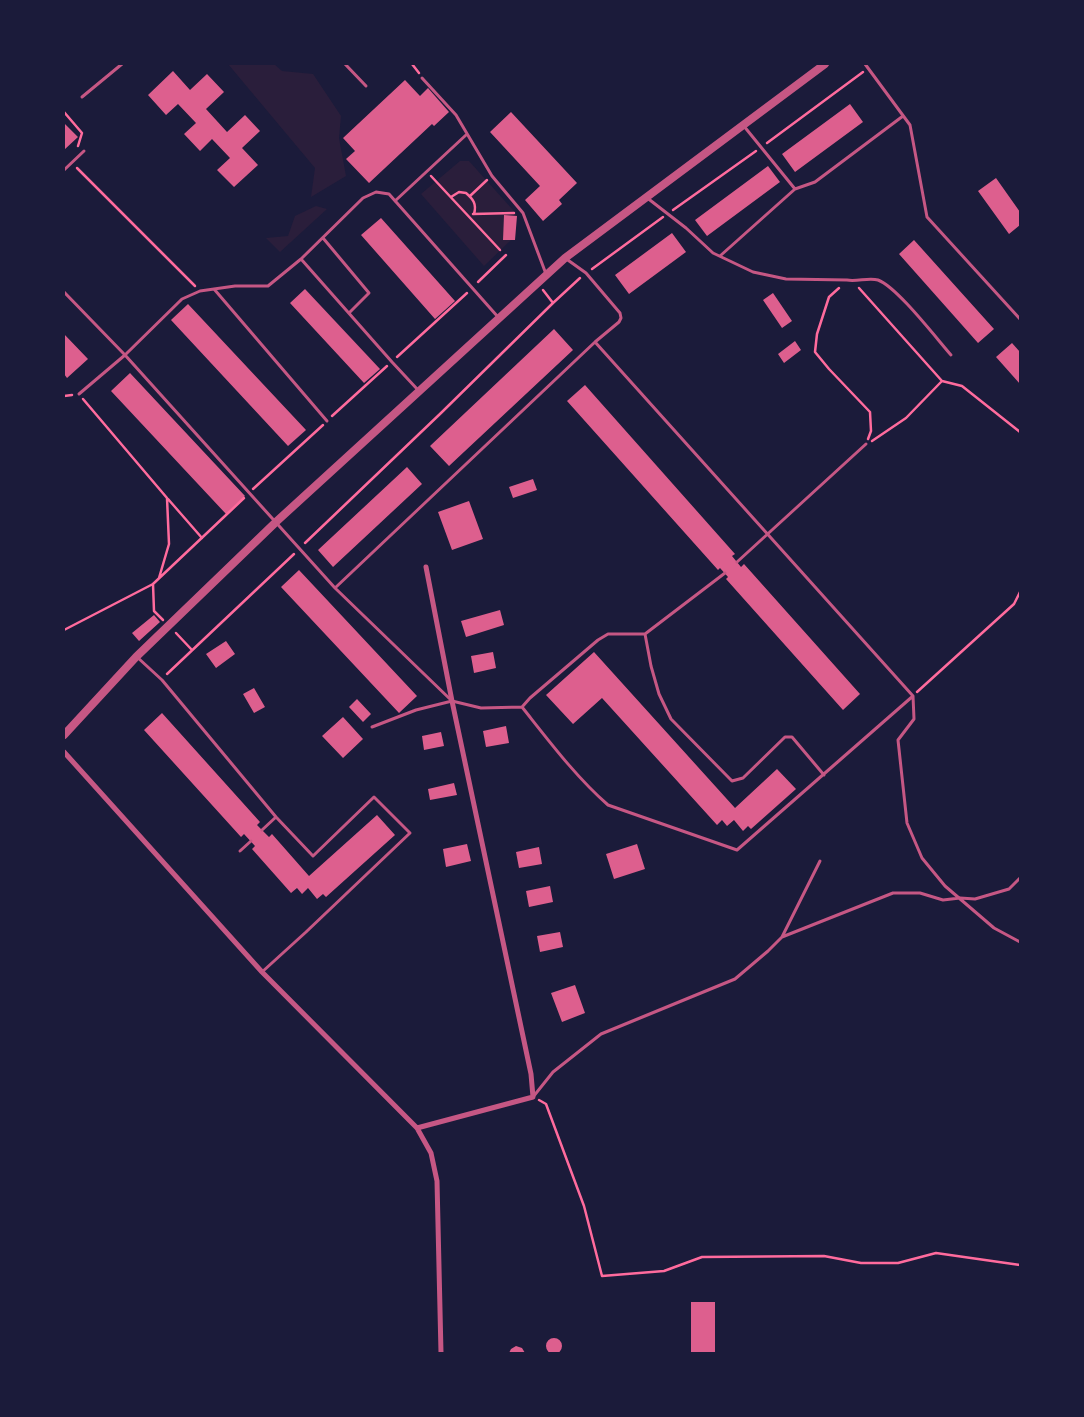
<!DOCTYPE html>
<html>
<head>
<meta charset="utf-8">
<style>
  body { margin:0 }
  #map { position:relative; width:1084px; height:1417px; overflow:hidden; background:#1b1b3a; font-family:"Roboto Condensed",sans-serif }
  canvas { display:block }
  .frame { position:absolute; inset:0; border:65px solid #1b1b3a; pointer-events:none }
</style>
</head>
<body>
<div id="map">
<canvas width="1084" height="1417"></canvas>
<div class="frame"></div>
</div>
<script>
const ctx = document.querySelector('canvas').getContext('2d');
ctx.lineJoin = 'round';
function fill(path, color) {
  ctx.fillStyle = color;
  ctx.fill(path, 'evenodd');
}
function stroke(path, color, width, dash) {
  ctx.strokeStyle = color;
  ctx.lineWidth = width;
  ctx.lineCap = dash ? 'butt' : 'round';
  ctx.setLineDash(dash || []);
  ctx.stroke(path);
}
const green = new Path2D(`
  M 228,64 L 274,64 L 282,71 L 313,74 L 341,116 L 339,138 L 346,176 L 311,197 L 315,168 Z
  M 460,161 L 469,161 L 513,210 L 517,216 L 504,215 L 503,239 L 511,240 L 484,266 L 421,194 Z
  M 316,206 L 327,209 L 280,252 L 266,238 L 288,236 L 295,216 Z`);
const building = new Path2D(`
  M 173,71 L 190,90 L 207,74 L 224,92 L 206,109 L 227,132 L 245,115 L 260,131 L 242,148 L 258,165 L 234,187 L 217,170 L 230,158 L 212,139 L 200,151 L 184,134 L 196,123 L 178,104 L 166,115 L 148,95 Z
  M 405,80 L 420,96 L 428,88 L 449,112 L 434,126 L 432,124 L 369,183 L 346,159 L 355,151 L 343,138 Z
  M 850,104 L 863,122 L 795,172 L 782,154 Z
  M 511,112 L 577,183 L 559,200 L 562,204 L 543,221 L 525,200 L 540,186 L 490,132 Z
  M 64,123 L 78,137 L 64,150 Z
  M 768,166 L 780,182 L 707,236 L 695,220 Z
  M 996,178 L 1020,212 L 1020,225 L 1009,234 L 978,191 Z
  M 504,215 L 517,216 L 515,240 L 503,240 Z
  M 381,218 L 455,301 L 435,319 L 361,235 Z
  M 672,233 L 686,252 L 629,294 L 615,275 Z
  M 914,240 L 994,329 L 978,343 L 899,254 Z
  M 305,289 L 380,369 L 364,383 L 290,303 Z
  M 773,293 L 792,321 L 782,328 L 763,300 Z
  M 188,304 L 306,430 L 288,446 L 171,320 Z
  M 554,329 L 573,350 L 449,466 L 430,446 Z
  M 64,334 L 88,359 L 67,378 L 64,374 Z
  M 795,341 L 801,350 L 784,363 L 778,354 Z
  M 1012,343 L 1020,352 L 1020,384 L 996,357 Z
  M 130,373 L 245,496 L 226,514 L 111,391 Z
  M 585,385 L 735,554 L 732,556 L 741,567 L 744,564 L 860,694 L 843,710 L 726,579 L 728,577 L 720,568 L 718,570 L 567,401 Z
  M 407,467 L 422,484 L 333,567 L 318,550 Z
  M 533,479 L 537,490 L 513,498 L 509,487 Z
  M 469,501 L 483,539 L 452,550 L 438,512 Z
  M 299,570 L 417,696 L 399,713 L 281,587 Z
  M 500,610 L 504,625 L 466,637 L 461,621 Z
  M 154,615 L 160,622 L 139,641 L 132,633 Z
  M 226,641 L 235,654 L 216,668 L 206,654 Z
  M 493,652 L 496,668 L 474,673 L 471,656 Z
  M 594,652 L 735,808 L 777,769 L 796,789 L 751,829 L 748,826 L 743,831 L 734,820 L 727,826 L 722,820 L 717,825 L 602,698 L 573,724 L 546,695 Z
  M 254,688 L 265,707 L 254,713 L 243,694 Z
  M 357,699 L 371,714 L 363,722 L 349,707 Z
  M 162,713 L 260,822 L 257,825 L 269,837 L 272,834 L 309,876 L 377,815 L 395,835 L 326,897 L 323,894 L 317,899 L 308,888 L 302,894 L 297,888 L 291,893 L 252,849 L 255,846 L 244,834 L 241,837 L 144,730 Z
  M 343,717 L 363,739 L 343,758 L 322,736 Z
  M 506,726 L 509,743 L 486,747 L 483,731 Z
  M 441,732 L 444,746 L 424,750 L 422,736 Z
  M 454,783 L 457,795 L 430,800 L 428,789 Z
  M 467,844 L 471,861 L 446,867 L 443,849 Z
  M 637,844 L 645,869 L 614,879 L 606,854 Z
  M 539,847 L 542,864 L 519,868 L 516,852 Z
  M 550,886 L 553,902 L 529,907 L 526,891 Z
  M 560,932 L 563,947 L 540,952 L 537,936 Z
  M 575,985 L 585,1013 L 562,1022 L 551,993 Z
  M 691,1302 L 715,1302 L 715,1353 L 691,1353 Z
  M546 1346a8 8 0 1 1 16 0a8 8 0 1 1-16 0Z
  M 516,1346 L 522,1348 L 525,1353 L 509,1353 L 511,1349 Z`);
const path = new Path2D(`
  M 412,64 L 419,73
  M 64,112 L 82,133 L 78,146
  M 767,143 L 863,72
  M 77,168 L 195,286
  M 431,176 L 500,250
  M 470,196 L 487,180
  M 451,197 L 459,192 L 466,193 C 473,199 477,204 474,214
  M 673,210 L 756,151
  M 473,214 L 514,213
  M 592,269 L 663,217
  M 478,282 L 506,255
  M 839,288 L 829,297 L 817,334 L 815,352 L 829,369 L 870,412 L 871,431 L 868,439
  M 859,288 L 942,381 L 962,386 L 1020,432
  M 543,290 L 553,303
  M 397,357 L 467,293
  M 64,396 L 72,395
  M 83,399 L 167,498 L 169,544 L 159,578
  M 332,416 L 387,366
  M 872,441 L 906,418 L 941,382
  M 253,489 L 323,425
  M 168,499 L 202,538
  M 305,543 L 441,413 L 553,303 L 580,278
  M 153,584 L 154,611 L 163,620
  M 64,630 L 153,584 L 244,498
  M 176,633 L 192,650
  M 167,674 L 294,554
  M 917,692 L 1014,604 L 1020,592
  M 539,1100 L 546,1104 L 584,1206 L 602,1276 L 664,1271 L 702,1257 L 824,1256 L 861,1263 L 898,1263 L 936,1253 L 1020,1265`);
const service = new Path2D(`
  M 345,64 L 366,86
  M 865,64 L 910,125 L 927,217 L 1020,319
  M 422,78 L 456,115 L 492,176 L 523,213 L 546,274
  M 82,97 L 122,64
  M 743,125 L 795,189
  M 64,170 L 84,151
  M 646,197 L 686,228 L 713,253 L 753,272 L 786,279 L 847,280 C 857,282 869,277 878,280 C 897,287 936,338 951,355
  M 395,201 L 466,135
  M 323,238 L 369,293 L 349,313
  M 720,256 L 795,189 L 815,182 L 903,116
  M 301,259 L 363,198 L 376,192 L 389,194 L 498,317
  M 214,289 L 327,421
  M 64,292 L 125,355 L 335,588 L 452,701
  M 595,342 L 913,696 L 914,719 L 898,740 L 907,823 L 922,858 L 945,886 L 994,928 L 1020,942
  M 79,394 L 125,355 L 182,299 L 200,291 L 235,286 L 268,286 L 301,259 L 392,362 L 418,390
  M 737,562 L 866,444
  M 335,588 L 595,342 L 619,322 L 621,318 L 620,313 L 586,273 L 565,258
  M 645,634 L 651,666 L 659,694 L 671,719 L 732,781 L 743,778 L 785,737 L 792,737 L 824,775
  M 137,657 L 162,680 L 276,817 L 313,856 L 374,797 L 410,833 L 306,932 L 262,972
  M 522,707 L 530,698 L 598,640 L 608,634 L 645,634 L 725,573
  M 372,727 L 416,710 L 452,701 L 481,708 L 522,707 C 549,741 576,777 608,805 L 737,850 L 913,696
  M 262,830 L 276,817
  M 240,851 L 251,841
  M 782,937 L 893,893 L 920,893 L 943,900 L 960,898 L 975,899 L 1009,889 L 1020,878
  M 533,1097 L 553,1072 L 601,1034 L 735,979 L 768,951 L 782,937 L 820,861`);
const minor = new Path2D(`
  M 64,752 L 262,972 L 417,1128 L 431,1153 L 437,1181 L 441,1353
  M 417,1128 L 533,1097 L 531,1074 L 452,701 L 426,567`);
const tertiary = new Path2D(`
  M 64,735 L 136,657 L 277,521 L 565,258 L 825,64`);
fill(green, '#2a1e3b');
fill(building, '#dd5f8e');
stroke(path, '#ff6b9d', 2.5);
stroke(service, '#c65784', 3);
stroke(minor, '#c65784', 5);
stroke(tertiary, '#c65784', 8);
</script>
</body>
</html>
